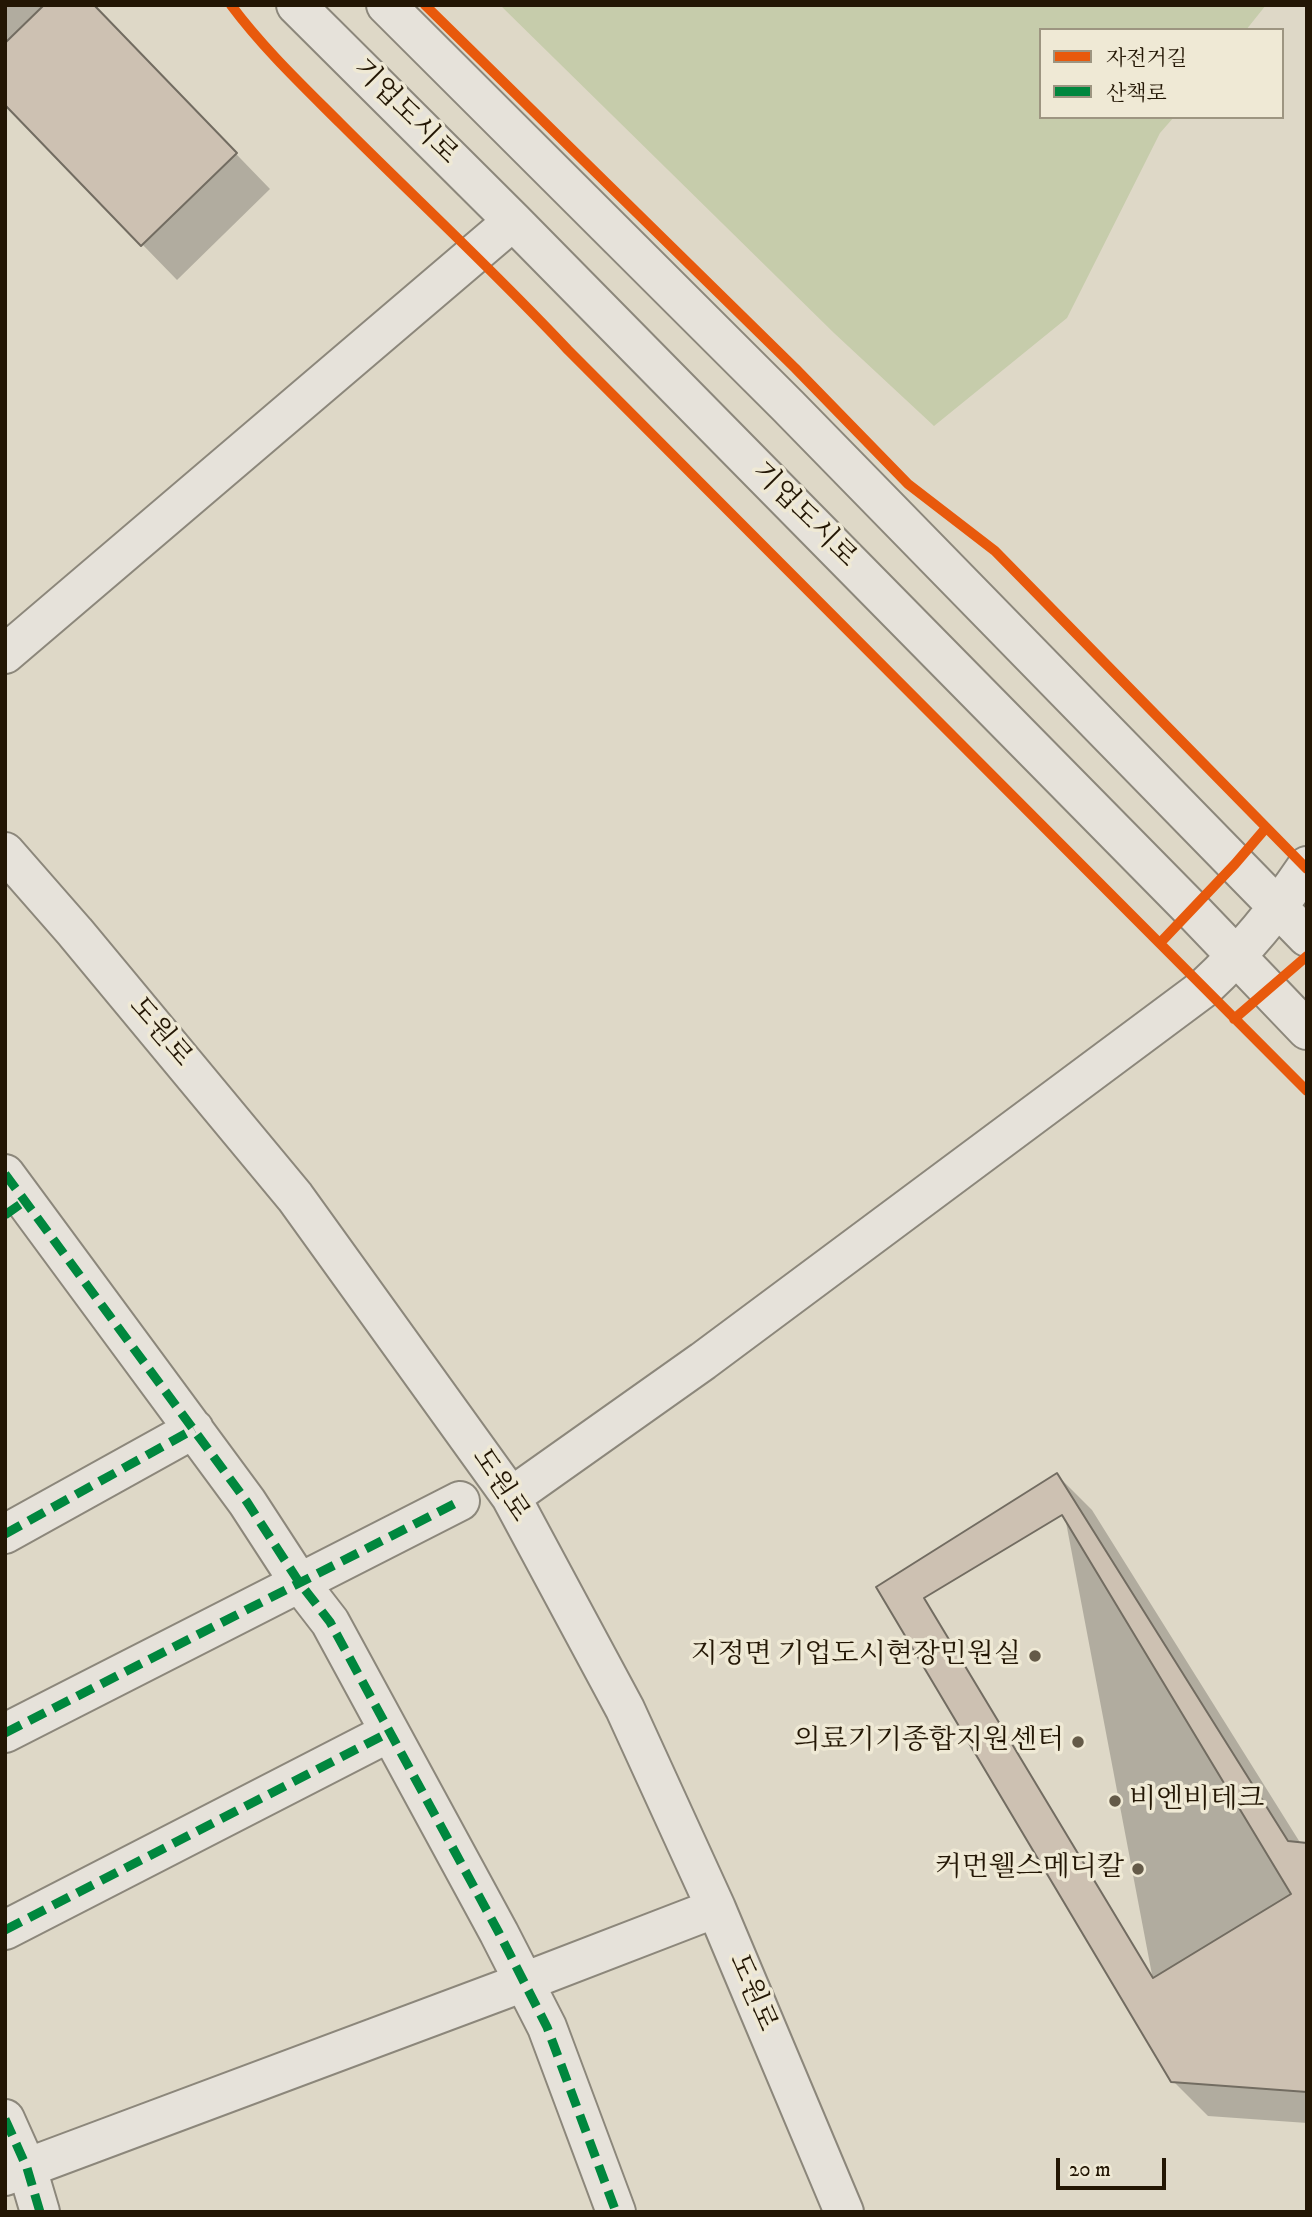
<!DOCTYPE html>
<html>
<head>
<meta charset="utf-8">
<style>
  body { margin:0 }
  #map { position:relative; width:1312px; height:2217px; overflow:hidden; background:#ded8c7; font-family:"IM FELL DW Pica","Noto Serif KR",serif }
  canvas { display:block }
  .frame { position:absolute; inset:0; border:7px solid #231604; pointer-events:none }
  .legend { position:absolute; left:1039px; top:28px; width:245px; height:91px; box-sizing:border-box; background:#efe9d5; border:2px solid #9d9581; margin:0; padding:9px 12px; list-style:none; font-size:21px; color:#231604 }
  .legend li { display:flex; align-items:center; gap:14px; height:35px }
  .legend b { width:35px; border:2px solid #9d9581 }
  .scale { position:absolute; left:1056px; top:2158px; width:110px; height:32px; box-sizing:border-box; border:4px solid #231604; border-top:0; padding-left:9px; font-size:21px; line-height:24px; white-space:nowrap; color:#231604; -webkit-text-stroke:5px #efe9d5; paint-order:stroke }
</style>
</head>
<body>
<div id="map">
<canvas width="1312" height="2217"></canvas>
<div class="frame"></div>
<ul class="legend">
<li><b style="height:9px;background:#e8590c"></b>자전거길</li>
<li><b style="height:9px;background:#00873e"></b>산책로</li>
</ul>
<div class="scale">20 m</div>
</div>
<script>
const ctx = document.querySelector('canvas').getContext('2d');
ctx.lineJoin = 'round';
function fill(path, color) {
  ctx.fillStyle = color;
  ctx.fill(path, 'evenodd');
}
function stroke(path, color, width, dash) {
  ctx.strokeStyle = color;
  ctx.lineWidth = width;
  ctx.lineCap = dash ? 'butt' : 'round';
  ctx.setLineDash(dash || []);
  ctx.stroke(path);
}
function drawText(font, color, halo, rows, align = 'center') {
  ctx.font = font + ' "IM FELL DW Pica","Noto Serif KR",serif';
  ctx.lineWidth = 7;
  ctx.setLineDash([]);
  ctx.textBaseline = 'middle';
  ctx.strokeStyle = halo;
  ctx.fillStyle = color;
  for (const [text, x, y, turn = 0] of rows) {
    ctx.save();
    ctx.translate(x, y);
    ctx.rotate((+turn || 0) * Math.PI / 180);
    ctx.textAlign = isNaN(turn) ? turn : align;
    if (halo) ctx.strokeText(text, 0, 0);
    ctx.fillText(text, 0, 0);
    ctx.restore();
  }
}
const green = new Path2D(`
  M 500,5 L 1266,5 L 1246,30 L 1041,30 L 1041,117 L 1174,117 L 1160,133 L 1067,318 L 934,426 L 834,333 Z`);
const shadow = new Path2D(`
  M 5,5 L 92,5 L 270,189 L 177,280 L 5,103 Z
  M 1057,1475 L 1092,1510 L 1301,1844 L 1307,1844 L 1307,2123 L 1208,2116 L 1172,2080 Z`);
const building = new Path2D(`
  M 44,5 L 94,5 L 237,153 L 141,246 L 5,105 L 5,43 Z
  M 1057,1473 L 1288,1841 L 1307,1843 L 1307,2092 L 1171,2082 L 876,1587 Z
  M 1062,1515 L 1291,1894 L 1153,1978 L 924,1598 Z`);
const minor = new Path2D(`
  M 296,5 L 513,221 L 1192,910 L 1307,1030
  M 386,5 L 788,406 L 1307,937
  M 5,654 L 513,221
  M 5,852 L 75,932 L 295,1197 L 511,1497 L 625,1709 L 716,1908 L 844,2212
  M 5,1174 L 247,1502 L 299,1582 L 330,1622 L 499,1933 L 547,2027 L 616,2212
  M 511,1497 L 703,1361 L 1204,988 C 1246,949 1275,913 1307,866
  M 5,1534 L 194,1429
  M 5,1733 L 460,1501
  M 5,1930 L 388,1733
  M 5,2119 L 27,2168 L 40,2212
  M 5,2176 L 524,1982 L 716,1908`);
const quiet = new Path2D(`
  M 5,1174 L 247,1502 L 299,1582 L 330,1622 L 499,1933 L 547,2027 L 616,2212
  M 5,1215 L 25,1201
  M 5,1534 L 194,1429
  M 5,1733 L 460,1501
  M 5,1930 L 388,1733
  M 5,2119 L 27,2168 L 40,2212`);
const cycleway = new Path2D(`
  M 231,5 C 263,48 302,85 340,123 C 416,199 495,272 568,350 L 1307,1091
  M 425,5 L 795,368 L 908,484 L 995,551 L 1307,869
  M 1160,943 L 1235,864 L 1265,829
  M 1234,1019 L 1307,956`);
const markers = [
  [1035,1656,7,"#645a48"],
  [1078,1742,7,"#645a48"],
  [1115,1801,7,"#645a48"],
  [1138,1869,7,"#645a48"]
];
const streetNames = [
  ["기업도시로",404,113,45],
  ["기업도시로",803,516,45],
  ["도원로",159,1033,50],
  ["도원로",499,1486,57],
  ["도원로",751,1993,67]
];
const poiNames = [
  ["지정면 기업도시현장민원실",1021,1656],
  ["의료기기종합지원센터",1064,1742],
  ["비엔비테크",1129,1801,"left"],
  ["커먼웰스메디칼",1124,1869]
];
fill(green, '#c6ccab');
fill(shadow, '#0003');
fill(building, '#cdc1b2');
stroke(building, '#726c61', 2);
stroke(minor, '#8c877b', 42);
stroke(minor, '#e6e2da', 38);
stroke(quiet, '#00873e', 9, [18, 9]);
stroke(cycleway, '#e8590c', 10);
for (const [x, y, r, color] of markers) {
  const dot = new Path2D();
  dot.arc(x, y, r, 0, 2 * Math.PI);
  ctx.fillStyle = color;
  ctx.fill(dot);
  stroke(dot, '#efe9d5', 2.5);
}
drawText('28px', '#231604', '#efe9d5', streetNames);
drawText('28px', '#231604', '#efe9d5', poiNames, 'right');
</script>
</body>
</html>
